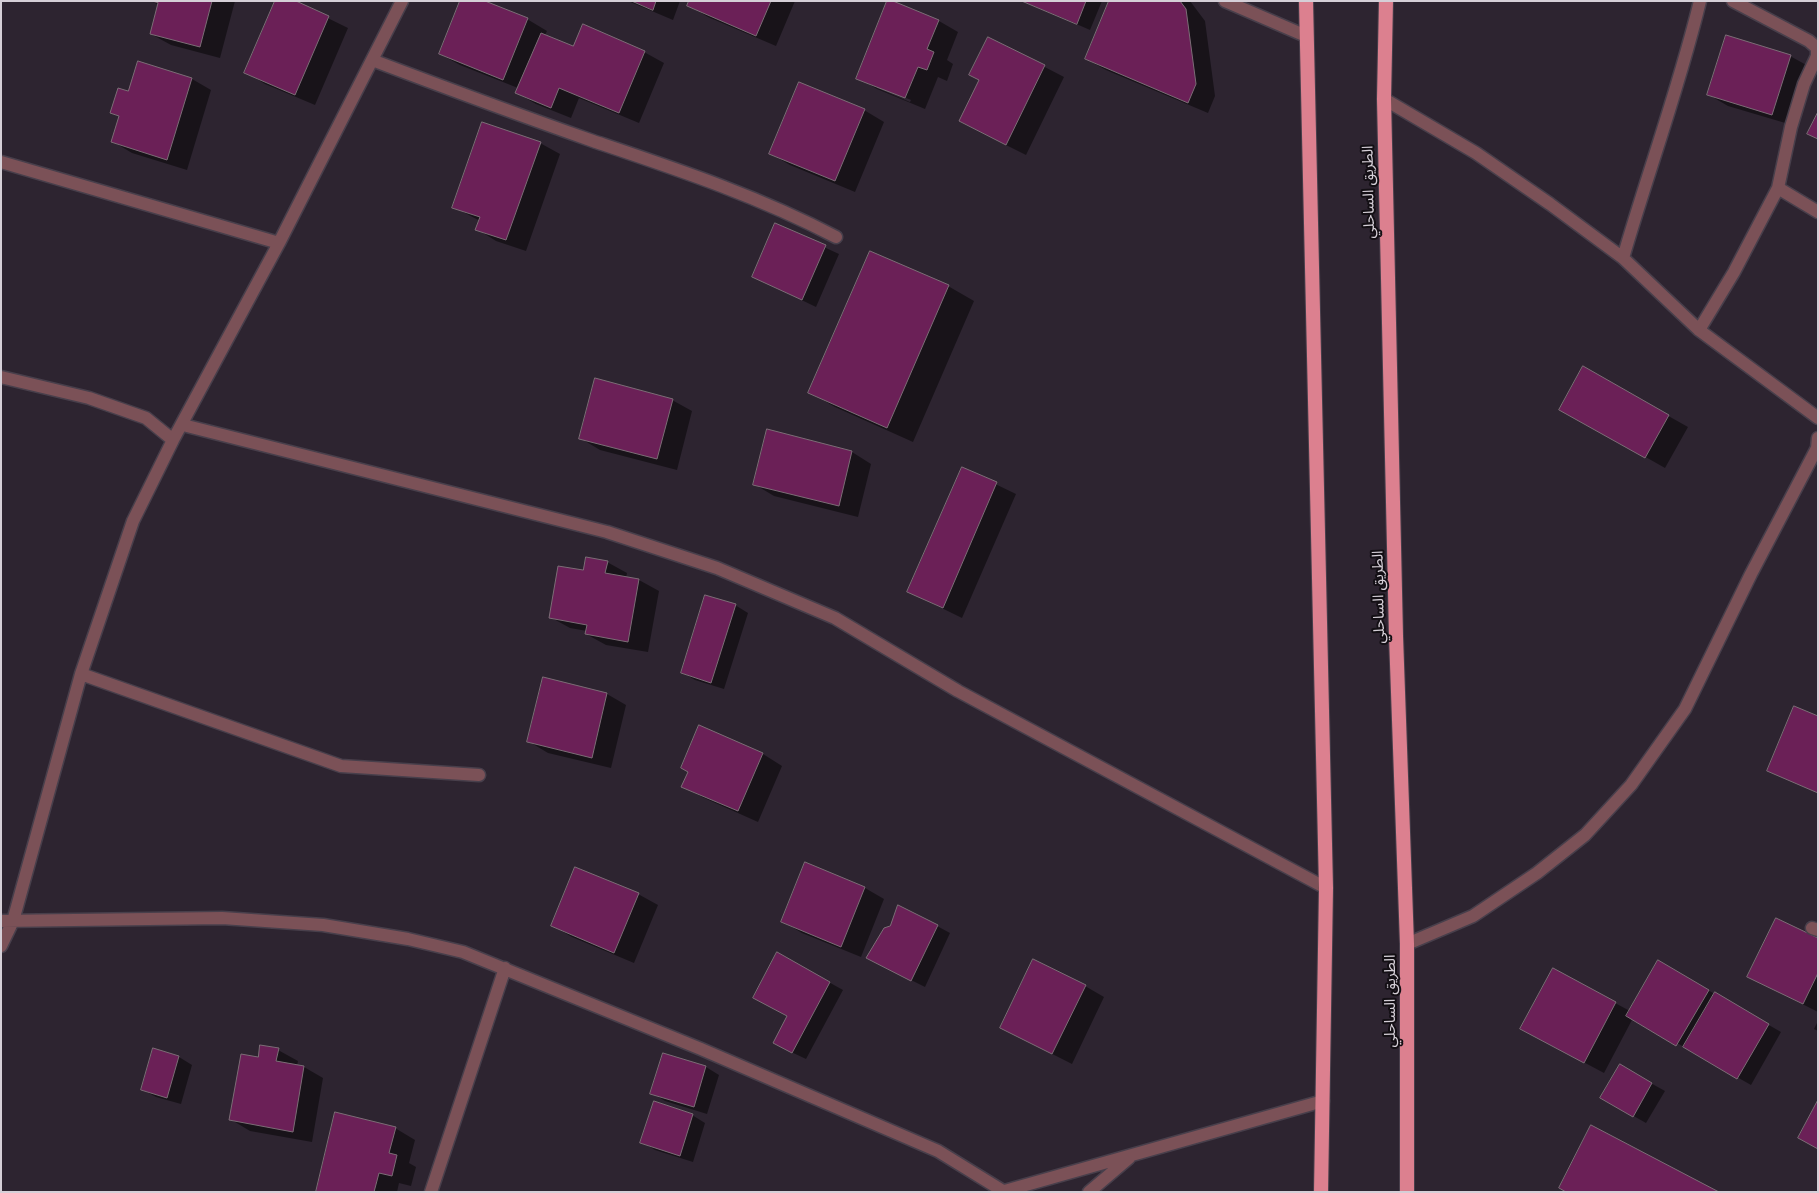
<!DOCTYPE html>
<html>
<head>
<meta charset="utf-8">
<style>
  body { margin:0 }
  #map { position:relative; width:1819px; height:1193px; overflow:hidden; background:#2d2430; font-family:"Open Sans",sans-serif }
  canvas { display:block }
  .frame { position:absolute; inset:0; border:2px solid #d5cfd7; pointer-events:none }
</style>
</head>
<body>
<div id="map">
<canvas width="1819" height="1193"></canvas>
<div class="frame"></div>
</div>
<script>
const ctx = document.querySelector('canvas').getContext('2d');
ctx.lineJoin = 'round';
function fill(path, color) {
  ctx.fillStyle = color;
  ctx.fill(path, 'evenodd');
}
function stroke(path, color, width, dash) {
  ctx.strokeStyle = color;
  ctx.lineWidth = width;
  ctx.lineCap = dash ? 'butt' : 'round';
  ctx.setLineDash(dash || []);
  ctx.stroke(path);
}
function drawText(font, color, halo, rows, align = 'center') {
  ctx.font = font + ' "Open Sans","Noto Sans Arabic",sans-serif';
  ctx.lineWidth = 4;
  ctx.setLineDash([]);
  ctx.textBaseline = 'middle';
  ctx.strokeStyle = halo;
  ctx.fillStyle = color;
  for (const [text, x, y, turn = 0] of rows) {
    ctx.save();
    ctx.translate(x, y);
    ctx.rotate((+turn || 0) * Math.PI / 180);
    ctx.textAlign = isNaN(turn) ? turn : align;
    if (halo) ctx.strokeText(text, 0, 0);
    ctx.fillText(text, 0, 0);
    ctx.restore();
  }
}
const shadow = new Path2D(`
  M 152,1 L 235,1 L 220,58 L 171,45 L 151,34 L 158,5 Z
  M 293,1 L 348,28 L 315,105 L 265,84 L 246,72 Z
  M 628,1 L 680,1 L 673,20 Z
  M 690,1 L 795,1 L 776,46 L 708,17 L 688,5 Z
  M 889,1 L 939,21 L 958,32 L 947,60 L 953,64 L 947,81 L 938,77 L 925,109 L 877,89 L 858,78 ZM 877,86 L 911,100 L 910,102 L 877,88 Z
  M 1024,1 L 1102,1 L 1090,30 Z
  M 1110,1 L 1190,1 L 1205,21 L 1215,96 L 1208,113 L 1106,70 L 1086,59 Z
  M 527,19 L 547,31 L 545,35 L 574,48 L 644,52 L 664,63 L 639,123 L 579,98 L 571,118 L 536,104 L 517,93 L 518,88 L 460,65 L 440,54 Z
  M 989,38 L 1064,77 L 1026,155 L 980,132 L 980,80 Z
  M 1790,56 L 1810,67 L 1792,125 L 1728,106 L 1709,95 Z
  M 192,79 L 211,90 L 187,170 L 132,153 L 112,141 L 120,117 L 112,112 L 129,93 Z
  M 799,84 L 864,110 L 884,122 L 855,192 L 790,165 L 771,154 Z
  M 540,143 L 560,154 L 526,251 L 496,241 L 477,229 L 480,221 L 454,207 Z
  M 776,225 L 839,254 L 816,307 L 754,277 Z
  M 948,286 L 974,301 L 913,442 L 835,407 L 809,392 Z
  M 1583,368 L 1688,427 L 1665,468 L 1561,409 Z
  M 672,400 L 692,411 L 677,470 L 600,450 L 580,438 Z
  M 852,452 L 871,464 L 858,517 L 774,496 L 754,484 Z
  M 962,468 L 1016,494 L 962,618 L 909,592 Z
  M 607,562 L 627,573 L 626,578 L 639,580 L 659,591 L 648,652 L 606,645 L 586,634 L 587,631 L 570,628 L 550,617 L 584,571 Z
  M 735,605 L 748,613 L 724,689 L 695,680 L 682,672 Z
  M 544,679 L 607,694 L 626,705 L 611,768 L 548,753 L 528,741 Z
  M 1818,718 L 1818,793 L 1769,771 Z
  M 700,727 L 763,754 L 782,766 L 758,822 L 702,797 L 683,786 L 689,772 Z
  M 806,864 L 865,888 L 884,899 L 861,957 L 802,933 L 782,921 Z
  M 638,894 L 658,905 L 634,963 L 572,937 L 553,926 Z
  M 937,926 L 950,933 L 925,987 L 881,965 Z
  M 1818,939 L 1818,1012 L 1749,977 Z
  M 778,954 L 843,990 L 806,1059 L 787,1050 L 788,1016 Z
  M 1659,962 L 1781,1032 L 1751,1085 L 1633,1018 L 1604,1073 L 1542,1040 L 1615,1003 L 1630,1011 Z
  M 1085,986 L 1104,997 L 1072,1064 L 1001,1028 Z
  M 1818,1021 L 1818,1031 L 1814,1029 Z
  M 154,1050 L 179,1057 L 192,1065 L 181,1104 L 156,1097 L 143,1090 Z
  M 278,1050 L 298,1061 L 297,1066 L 304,1067 L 323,1078 L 312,1142 L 250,1131 L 230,1119 L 259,1059 Z
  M 664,1054 L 706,1067 L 719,1075 L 707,1114 L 665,1101 L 652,1093 Z
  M 1620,1066 L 1665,1091 L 1646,1123 L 1602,1098 Z
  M 692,1115 L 705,1123 L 693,1162 L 655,1150 L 642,1142 Z
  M 395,1128 L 415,1140 L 409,1163 L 416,1167 L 411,1186 L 399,1183 L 397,1192 L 317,1192 Z`);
const building = new Path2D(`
  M 152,1 L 212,1 L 200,47 L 150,34 L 158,3 Z
  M 275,1 L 296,1 L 329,16 L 295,95 L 244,73 Z
  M 460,1 L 485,1 L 528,18 L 503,80 L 439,54 Z
  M 632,1 L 656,1 L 653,10 Z
  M 689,1 L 771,1 L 756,36 L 687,6 Z
  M 887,1 L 893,1 L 939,20 L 927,49 L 934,52 L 927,70 L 918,67 L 905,98 L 856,79 Z
  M 1022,1 L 1086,1 L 1077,24 Z
  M 1109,1 L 1180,1 L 1186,9 L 1196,84 L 1188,103 L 1085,59 Z
  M 583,24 L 645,51 L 619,113 L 559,88 L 551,108 L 515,93 L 541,33 L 573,46 Z
  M 1726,35 L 1791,55 L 1772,115 L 1707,95 Z
  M 988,37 L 1045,65 L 1006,145 L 959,121 L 979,80 L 969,75 Z
  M 138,61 L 192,78 L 167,160 L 111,142 L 119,116 L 110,113 L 118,88 L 128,91 Z
  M 799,82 L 865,109 L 835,181 L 769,154 Z
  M 1818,112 L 1818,139 L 1807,134 Z
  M 482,122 L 541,142 L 506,240 L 475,230 L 480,217 L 452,208 Z
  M 775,223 L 826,245 L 802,300 L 752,277 Z
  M 870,251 L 949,285 L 887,428 L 808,393 Z
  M 1583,366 L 1669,415 L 1645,458 L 1559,410 Z
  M 595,378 L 673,399 L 657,459 L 579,439 Z
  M 767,429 L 852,451 L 839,506 L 753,485 Z
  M 962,467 L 997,482 L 943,608 L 907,592 Z
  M 586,557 L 608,561 L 605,573 L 639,579 L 628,642 L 585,634 L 587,625 L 549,618 L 558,566 L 583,570 Z
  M 705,595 L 736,604 L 711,683 L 681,673 Z
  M 543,677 L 607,693 L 592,758 L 527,742 Z
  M 1794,706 L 1818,716 L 1818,793 L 1767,771 Z
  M 699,725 L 763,753 L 738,811 L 681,787 L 688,772 L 681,768 Z
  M 805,862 L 865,887 L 841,947 L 781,922 Z
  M 575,867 L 639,893 L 614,953 L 551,926 Z
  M 898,905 L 938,925 L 911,981 L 866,958 L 884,928 L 890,926 Z
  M 1776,918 L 1818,938 L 1818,973 L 1803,1004 L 1747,977 Z
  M 777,952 L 830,982 L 792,1053 L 773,1043 L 787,1016 L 753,998 Z
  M 1033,959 L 1086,985 L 1052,1054 L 1000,1028 Z
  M 1658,960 L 1709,990 L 1676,1046 L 1626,1016 Z
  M 1553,968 L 1616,1002 L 1584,1063 L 1520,1029 Z
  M 1715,992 L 1769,1024 L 1737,1079 L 1683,1047 Z
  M 260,1045 L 279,1048 L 276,1061 L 304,1066 L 293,1132 L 229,1120 L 241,1054 L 258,1057 Z
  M 153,1048 L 179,1056 L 167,1098 L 141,1090 Z
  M 663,1053 L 706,1066 L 694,1107 L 650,1094 Z
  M 1620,1064 L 1652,1083 L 1633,1117 L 1600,1098 Z
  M 1818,1100 L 1818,1149 L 1798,1138 Z
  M 654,1101 L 693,1114 L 680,1156 L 640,1143 Z
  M 335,1112 L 396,1127 L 389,1153 L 397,1155 L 392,1176 L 379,1173 L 374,1192 L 316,1192 Z
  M 1591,1125 L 1719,1192 L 1566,1192 L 1559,1188 Z`);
const minor = new Path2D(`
  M 1225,1 L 1306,36
  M 372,60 C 446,88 519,115 593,141 C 676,169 758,196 836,237
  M 1384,99 L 1476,153 L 1550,204 L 1623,258 L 1699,330 L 1818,418
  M 1,162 L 279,243
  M 1778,188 L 1818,212
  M 1623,258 C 1648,172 1679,88 1700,1
  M 1699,330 L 1734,272 L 1778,188 L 1791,127 L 1804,84 L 1817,56 L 1817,48 L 1809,41 L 1733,1
  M 1,377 L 89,398 L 146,418 L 173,440
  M 183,425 L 607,532 L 717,568 L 835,618 L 958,691 L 1326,888
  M 81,674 L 341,766 L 479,775
  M 1,921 L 222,918 L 323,925 L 408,939 L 463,952 L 701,1049 L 938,1151 L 1003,1191
  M 1812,928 L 1818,930
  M 1407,944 L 1473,916 L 1537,873 L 1585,835 L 1631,785 L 1685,709 L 1751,574 L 1817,448 L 1818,438
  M 1,946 L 13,921 L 81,674 L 133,521 L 173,440 L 279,243 L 402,1
  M 431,1192 L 505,968
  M 1001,1192 L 1323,1101
  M 1089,1192 L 1129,1158`);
const trunk = new Path2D(`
  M 1306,1 L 1326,888 L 1321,1192
  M 1386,1 L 1384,99 L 1396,636 L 1407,944 L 1407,1192`);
const streetNames = [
  ["الطريق الساحلي",1369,192,-91],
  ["الطريق الساحلي",1379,597,-91],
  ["الطريق الساحلي",1391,1001,-90]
];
fill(shadow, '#0007');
fill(building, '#6b2057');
stroke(building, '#7c6d76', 1);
stroke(minor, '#483f4b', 15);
stroke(trunk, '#483f4b', 16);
stroke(minor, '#7b5157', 12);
stroke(trunk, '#dc808f', 14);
drawText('15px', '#d5cfd7', '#130f14', streetNames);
</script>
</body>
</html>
